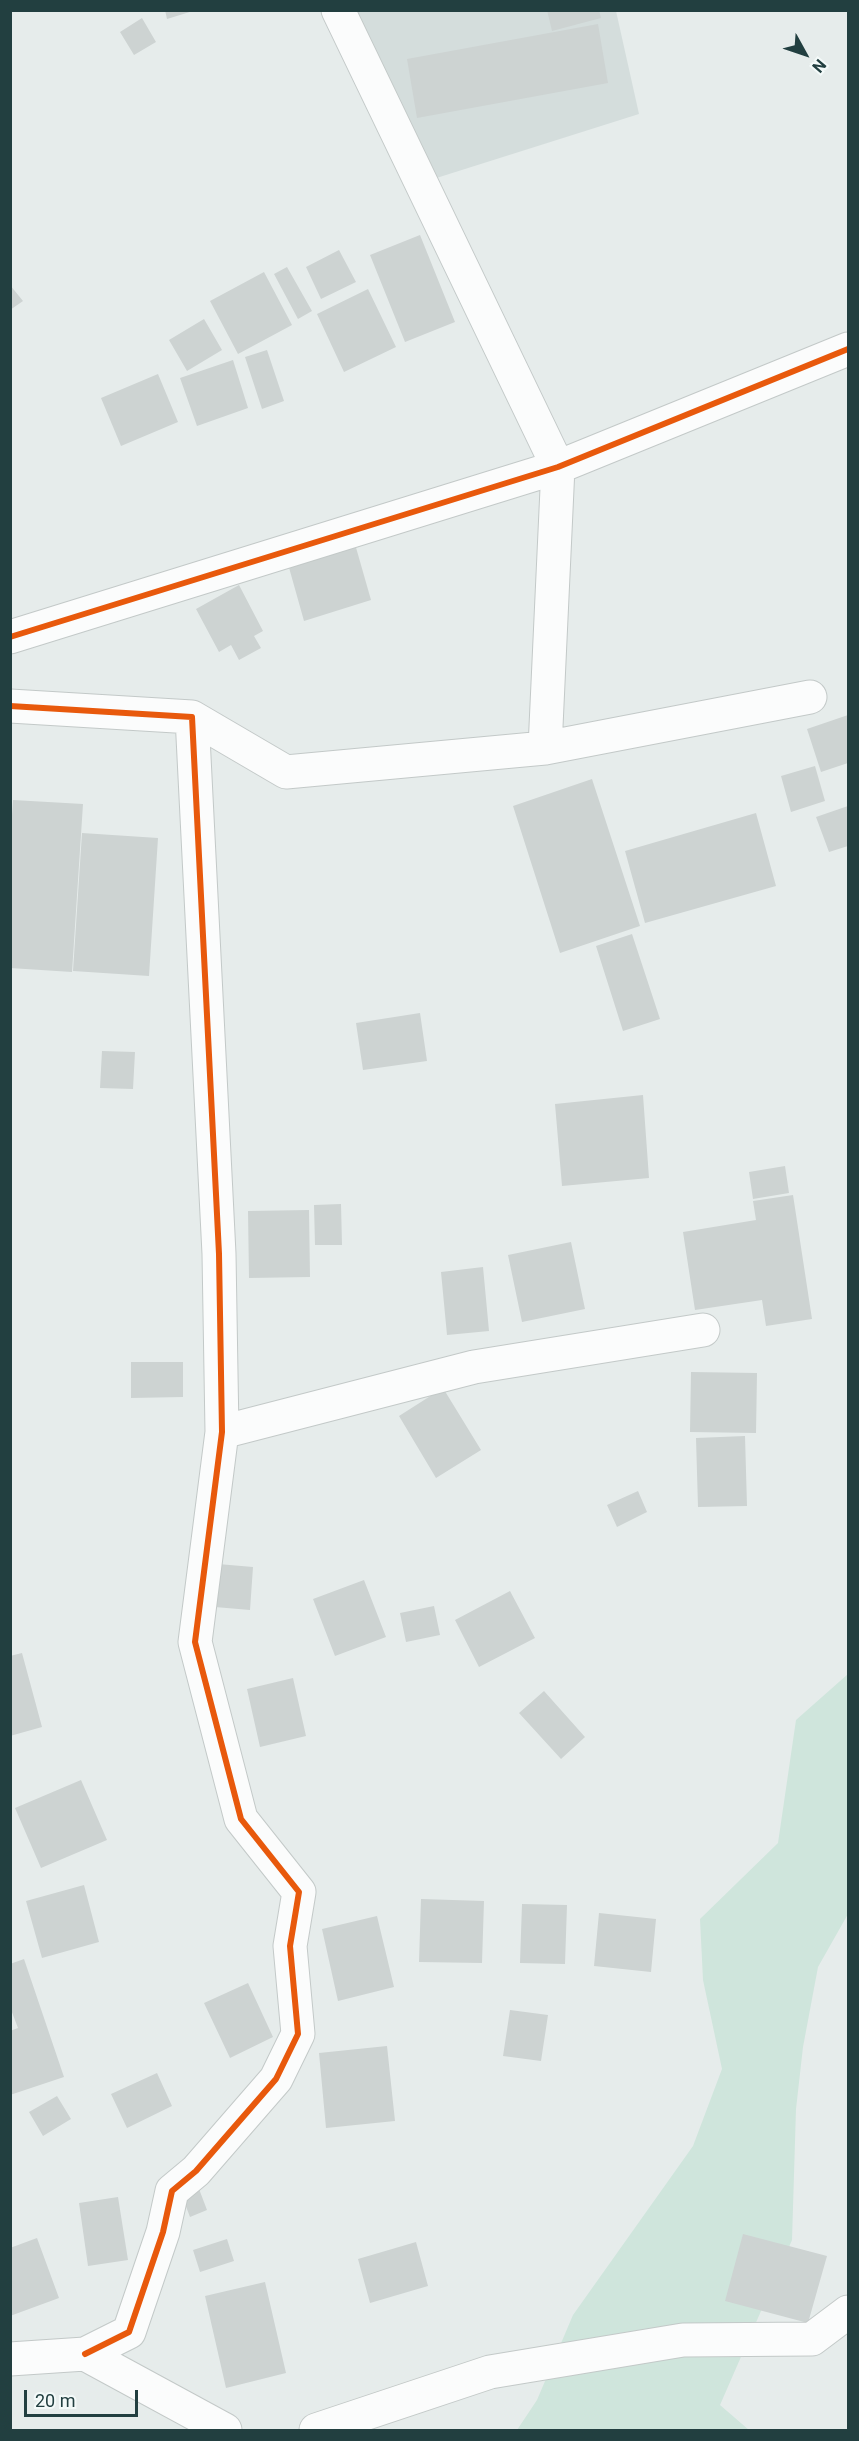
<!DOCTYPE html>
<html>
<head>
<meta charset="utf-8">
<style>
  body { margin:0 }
  #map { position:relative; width:859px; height:2441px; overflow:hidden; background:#e6eceb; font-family:Roboto,sans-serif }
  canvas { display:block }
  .frame { position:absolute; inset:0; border:12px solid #223f40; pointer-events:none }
  .north { position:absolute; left:775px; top:24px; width:60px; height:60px; -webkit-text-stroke:4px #f4faf9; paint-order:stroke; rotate:130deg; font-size:16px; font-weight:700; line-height:24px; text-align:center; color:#223f40 }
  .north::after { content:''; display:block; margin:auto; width:21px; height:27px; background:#223f40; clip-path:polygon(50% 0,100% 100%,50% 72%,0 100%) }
  .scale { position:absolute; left:24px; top:2390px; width:114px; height:27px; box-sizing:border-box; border:3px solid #223f40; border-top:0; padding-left:8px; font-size:18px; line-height:21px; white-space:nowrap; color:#223f40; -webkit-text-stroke:4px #f4faf9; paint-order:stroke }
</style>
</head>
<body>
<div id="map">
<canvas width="859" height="2441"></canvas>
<div class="frame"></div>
<div class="north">N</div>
<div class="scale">20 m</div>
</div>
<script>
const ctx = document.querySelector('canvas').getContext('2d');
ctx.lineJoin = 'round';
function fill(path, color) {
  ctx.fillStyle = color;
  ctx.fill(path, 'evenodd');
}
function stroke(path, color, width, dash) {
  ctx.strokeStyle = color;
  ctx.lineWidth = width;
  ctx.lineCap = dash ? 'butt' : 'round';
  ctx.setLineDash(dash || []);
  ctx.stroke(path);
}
const built = new Path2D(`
  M 350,11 L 616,11 L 639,114 L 427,181 Z`);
const green = new Path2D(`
  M 848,1674 L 848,1914 L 818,1967 L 803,2047 L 796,2109 L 792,2240 L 720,2405 L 749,2430 L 517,2430 L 537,2400 L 573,2315 L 693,2146 L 722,2069 L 703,1980 L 700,1919 L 778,1843 L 796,1720 Z`);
const building = new Path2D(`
  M 165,10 L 193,10 L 193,11 L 167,19 Z
  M 547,10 L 599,10 L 601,18 L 552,31 Z
  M 142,18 L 156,42 L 134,55 L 120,32 Z
  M 598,24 L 608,83 L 417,118 L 407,59 Z
  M 420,235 L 455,322 L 405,342 L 370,255 Z
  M 339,250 L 356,282 L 321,299 L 306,267 Z
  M 287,267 L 312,311 L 298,319 L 274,274 Z
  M 264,272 L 292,325 L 238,354 L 210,301 Z
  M 10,285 L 23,301 L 10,310 Z
  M 368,289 L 396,347 L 344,372 L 317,314 Z
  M 204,319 L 222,350 L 187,371 L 169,340 Z
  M 267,350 L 284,401 L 262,409 L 245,357 Z
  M 233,360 L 248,408 L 197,426 L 180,378 Z
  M 158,374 L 178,422 L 121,446 L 101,398 Z
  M 355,544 L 371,600 L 304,621 L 288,564 Z
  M 239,585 L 263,631 L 254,636 L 261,648 L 239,660 L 231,645 L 219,652 L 196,609 Z
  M 848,715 L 848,763 L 821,772 L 807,729 Z
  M 815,766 L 825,801 L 791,812 L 781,776 Z
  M 592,779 L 640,926 L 560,953 L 513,806 Z
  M 13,800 L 83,804 L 72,972 L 10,968 L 10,845 Z
  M 848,806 L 848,846 L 829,852 L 816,817 Z
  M 756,813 L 776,886 L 645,923 L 625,851 Z
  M 82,833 L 158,838 L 149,976 L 73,971 Z
  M 632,934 L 660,1019 L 623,1031 L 596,946 Z
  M 420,1013 L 427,1061 L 363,1070 L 356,1023 Z
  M 102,1051 L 135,1052 L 133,1089 L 100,1088 Z
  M 643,1095 L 649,1178 L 562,1186 L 555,1104 Z
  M 785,1166 L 789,1193 L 753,1199 L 749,1172 Z
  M 793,1195 L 812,1319 L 766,1326 L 762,1300 L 695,1310 L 683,1232 L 756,1220 L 753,1201 Z
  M 341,1204 L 342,1245 L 315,1245 L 314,1205 Z
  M 309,1210 L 310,1277 L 249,1278 L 248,1211 Z
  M 571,1242 L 585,1309 L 522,1322 L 508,1255 Z
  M 483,1267 L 489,1331 L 447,1335 L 441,1272 Z
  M 131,1362 L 183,1362 L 183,1397 L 131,1398 Z
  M 691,1372 L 757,1373 L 756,1433 L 690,1432 Z
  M 443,1388 L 481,1450 L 436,1478 L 399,1416 Z
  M 745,1436 L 747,1506 L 698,1507 L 696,1438 Z
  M 638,1491 L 647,1512 L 617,1527 L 607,1505 Z
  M 218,1564 L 253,1567 L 250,1610 L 215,1607 Z
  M 364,1580 L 386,1637 L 335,1656 L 313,1599 Z
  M 510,1591 L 535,1638 L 479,1667 L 455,1620 Z
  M 434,1606 L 440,1635 L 406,1642 L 400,1613 Z
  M 22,1653 L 42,1727 L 10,1736 L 10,1656 Z
  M 293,1678 L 306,1736 L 260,1747 L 247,1689 Z
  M 544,1691 L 585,1737 L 561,1759 L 519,1713 Z
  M 81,1780 L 107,1840 L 41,1868 L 15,1808 Z
  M 84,1885 L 99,1942 L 42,1958 L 26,1901 Z
  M 421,1899 L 484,1901 L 482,1963 L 419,1962 Z
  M 522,1904 L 567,1905 L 565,1964 L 520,1963 Z
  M 599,1913 L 656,1919 L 651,1972 L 594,1966 Z
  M 377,1916 L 394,1987 L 338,2001 L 322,1929 Z
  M 24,1959 L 64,2077 L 10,2095 L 10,2031 L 18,2028 L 10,2007 L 10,1964 Z
  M 248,1983 L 273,2037 L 230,2058 L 204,2003 Z
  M 510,2010 L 548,2015 L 541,2061 L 503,2056 Z
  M 387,2046 L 395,2121 L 326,2128 L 319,2053 Z
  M 157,2073 L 172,2106 L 127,2128 L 111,2094 Z
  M 57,2096 L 71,2119 L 43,2136 L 29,2112 Z
  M 196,2181 L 207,2210 L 190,2217 L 179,2188 Z
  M 118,2197 L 128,2260 L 88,2266 L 79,2203 Z
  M 743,2234 L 827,2256 L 808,2323 L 725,2301 Z
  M 37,2238 L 59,2298 L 10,2316 L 10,2248 Z
  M 227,2239 L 234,2261 L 200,2272 L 193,2250 Z
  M 416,2242 L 428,2286 L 370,2303 L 358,2259 Z
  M 265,2282 L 286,2373 L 226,2388 L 205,2296 Z`);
const minor = new Path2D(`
  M 338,10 L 558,467 L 545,748
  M 10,637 L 558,467 L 848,349
  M 10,706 L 192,717 L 286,772 L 545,748 L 810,697
  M 222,1432 L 474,1367 L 703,1330
  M 85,2354 L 129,2332 L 163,2232 L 172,2191 L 196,2171 L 276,2079 L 298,2034 L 290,1946 L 299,1892 L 241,1819 L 195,1642 L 222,1432 L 219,1254 L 192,717
  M 10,2359 L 85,2354 L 225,2430
  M 316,2430 L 490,2372 L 683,2340 L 812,2339 L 848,2312`);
const cycleway = new Path2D(`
  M 10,637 L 558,467 L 848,349
  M 10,706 L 192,717 L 219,1254 L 222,1432 L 195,1642 L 241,1819 L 299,1892 L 290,1946 L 298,2034 L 276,2079 L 196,2171 L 172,2191 L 163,2232 L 129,2332 L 85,2354`);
fill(built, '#d4dddc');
fill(green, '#cfe5dc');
fill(building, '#cdd3d2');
stroke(minor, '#c3c9c8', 35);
stroke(minor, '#fbfcfc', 33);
stroke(cycleway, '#e8590c', 6);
</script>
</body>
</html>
